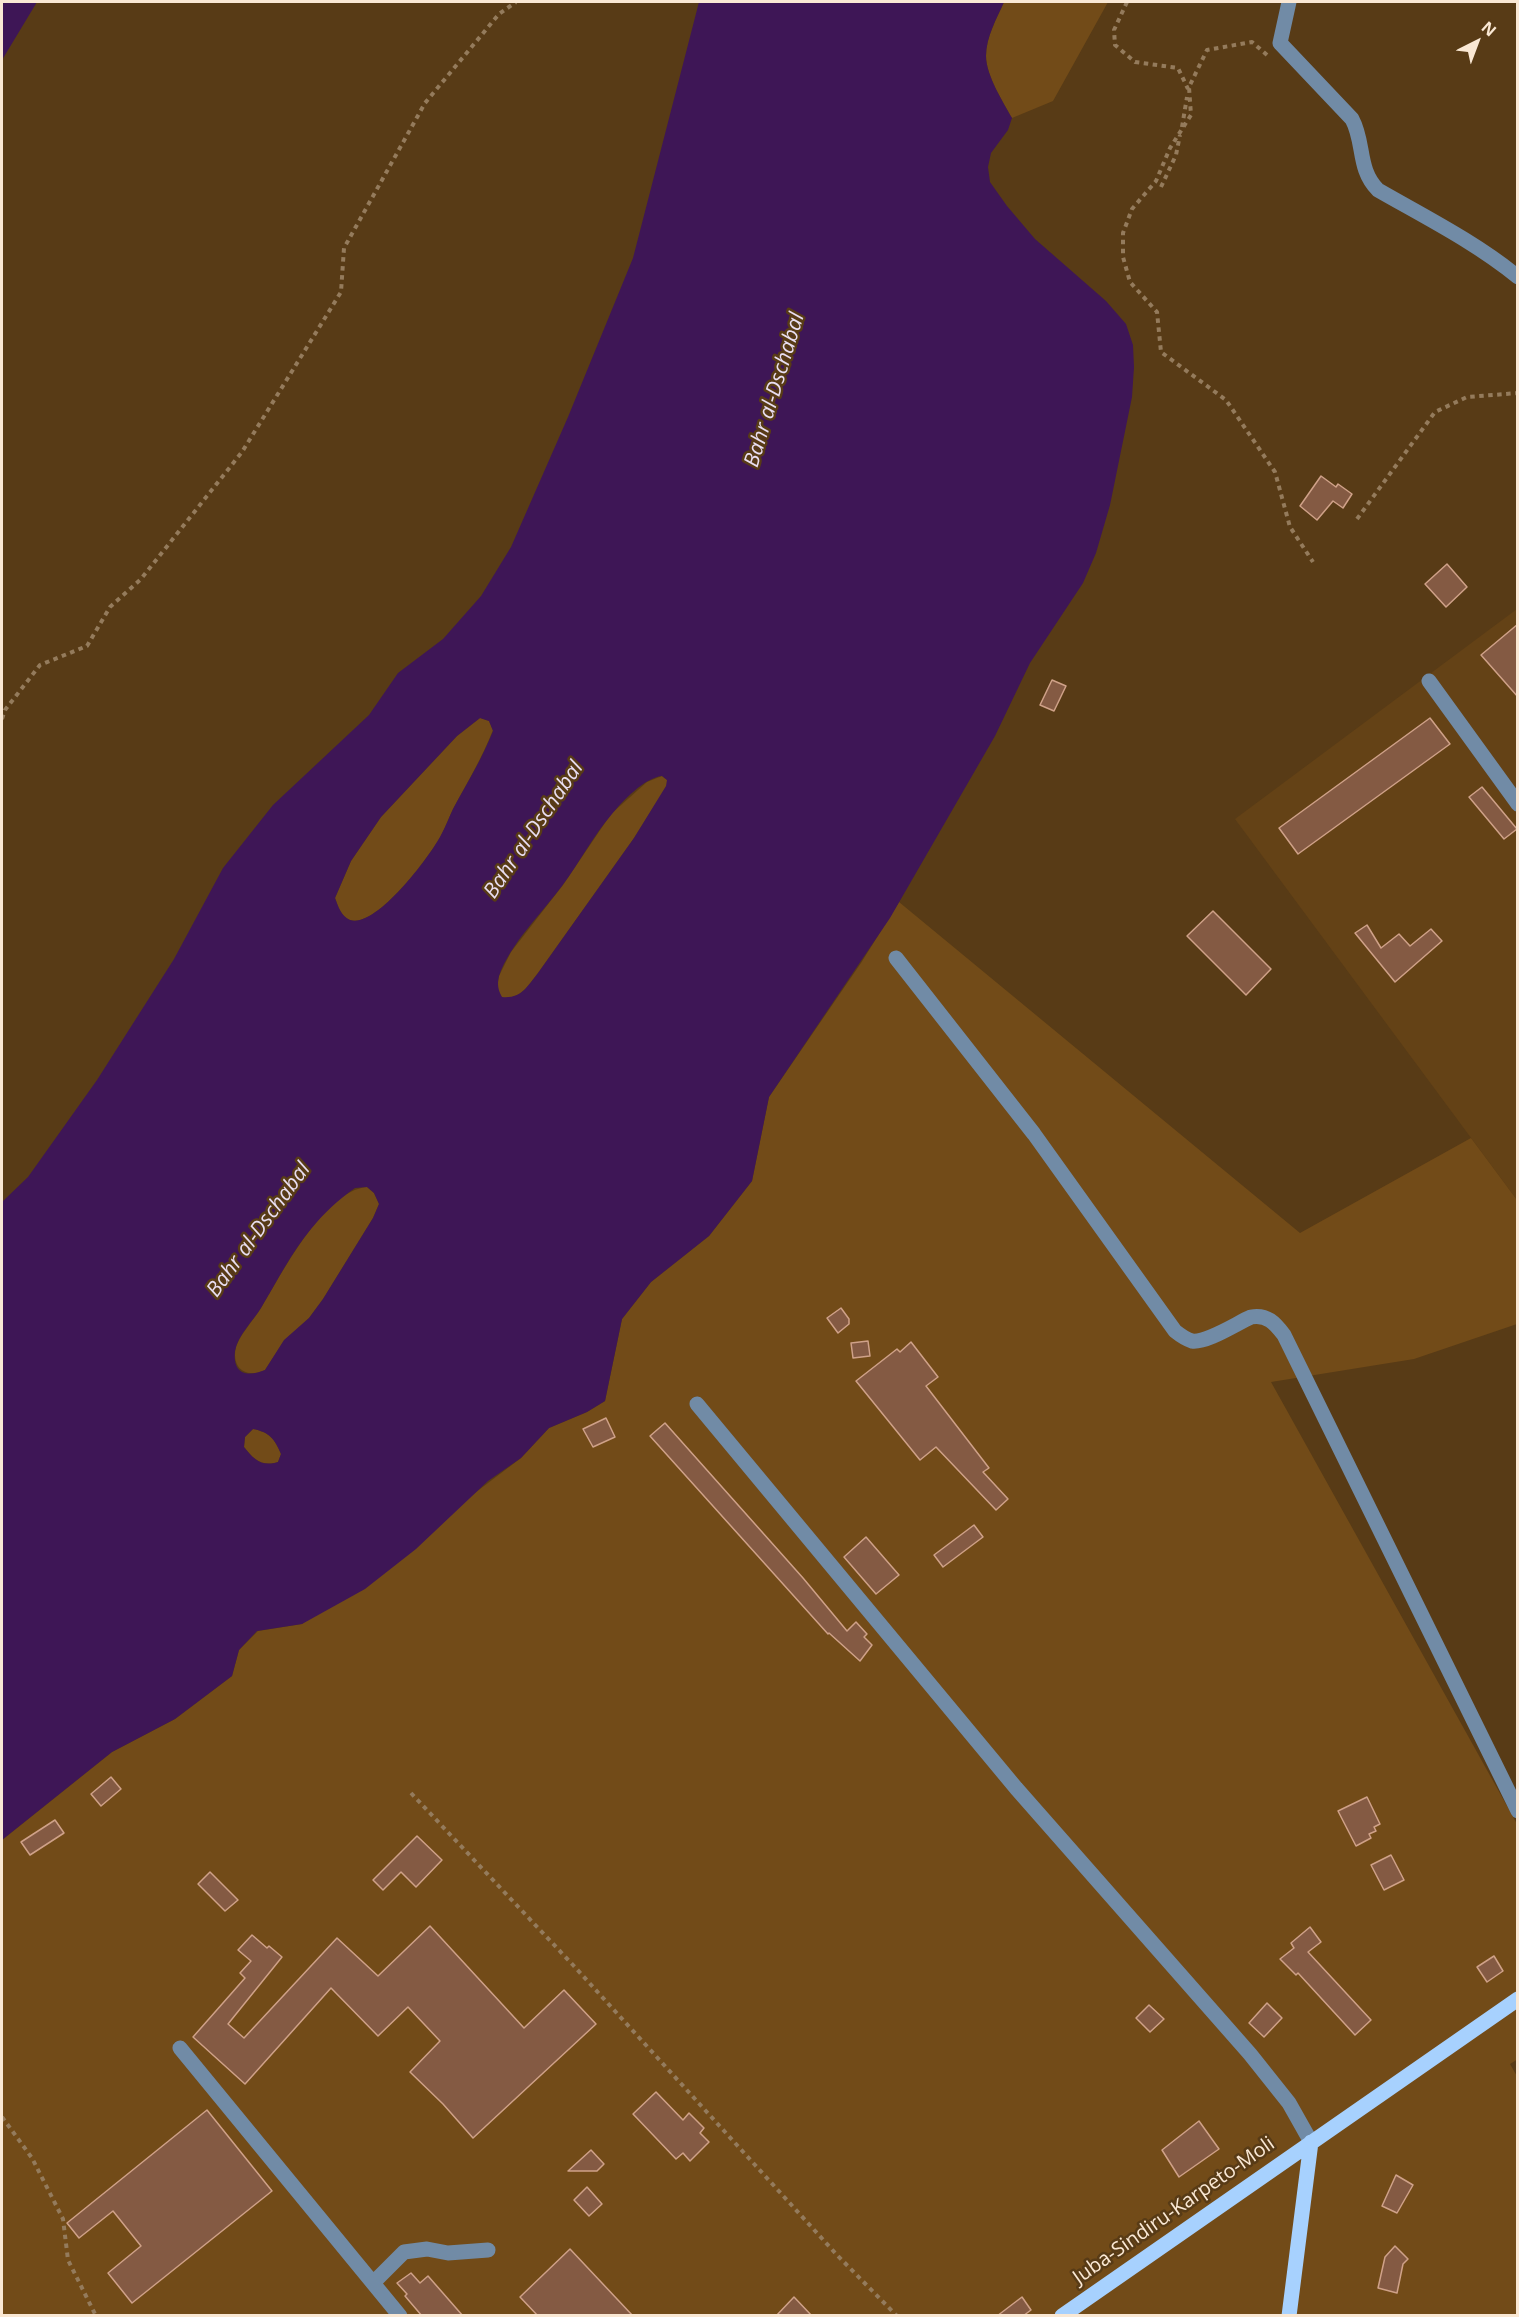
<!DOCTYPE html>
<html>
<head>
<meta charset="utf-8">
<style>
  body { margin:0 }
  #map { position:relative; width:1519px; height:2317px; overflow:hidden; background:#583b16; font-family:"Open Sans",sans-serif }
  canvas { display:block }
  .frame { position:absolute; inset:0; border:3px solid #fae8d4; pointer-events:none }
  .north { position:absolute; left:1447px; top:12px; width:60px; height:60px; -webkit-text-stroke:4px #583b16; paint-order:stroke; rotate:42deg; font-size:16px; font-weight:700; line-height:24px; text-align:center; color:#fae8d4 }
  .north::after { content:''; display:block; margin:auto; width:21px; height:27px; background:#fae8d4; clip-path:polygon(50% 0,100% 100%,50% 72%,0 100%) }
</style>
</head>
<body>
<div id="map">
<canvas width="1519" height="2317"></canvas>
<div class="frame"></div>
<div class="north">N</div>
</div>
<script>
const ctx = document.querySelector('canvas').getContext('2d');
ctx.lineJoin = 'round';
function fill(path, color) {
  ctx.fillStyle = color;
  ctx.fill(path, 'evenodd');
}
function stroke(path, color, width, dash) {
  ctx.strokeStyle = color;
  ctx.lineWidth = width;
  ctx.lineCap = dash ? 'butt' : 'round';
  ctx.setLineDash(dash || []);
  ctx.stroke(path);
}
function drawText(font, color, halo, rows, align = 'center') {
  ctx.font = font + ' "Open Sans",sans-serif';
  ctx.lineWidth = 5;
  ctx.setLineDash([]);
  ctx.textBaseline = 'middle';
  ctx.strokeStyle = halo;
  ctx.fillStyle = color;
  for (const [text, x, y, turn = 0] of rows) {
    ctx.save();
    ctx.translate(x, y);
    ctx.rotate((+turn || 0) * Math.PI / 180);
    ctx.textAlign = isNaN(turn) ? turn : align;
    if (halo) ctx.strokeText(text, 0, 0);
    ctx.fillText(text, 0, 0);
    ctx.restore();
  }
}
const built = new Path2D(`
  M 1517,609 L 1517,1200 L 1235,819 Z`);
const green = new Path2D(`
  M 1004,2 L 1108,2 L 1053,101 L 1012,118 C 1003,102 986,75 986,56 C 986,37 997,18 1004,2 Z
  M 480,718 L 489,721 L 493,730 C 482,758 467,783 453,809 C 449,817 446,826 442,834 C 431,855 376,929 350,920 C 341,917 338,906 335,898 L 351,861 L 381,817 L 457,736 Z
  M 662,776 L 667,780 L 667,786 L 634,838 L 538,973 C 527,987 521,999 502,998 L 497,988 L 499,976 L 511,952 L 563,885 L 611,814 L 647,782 Z
  M 899,902 L 1300,1233 L 1471,1138 L 1517,1200 L 1517,1324 L 1414,1359 L 1271,1382 L 1517,1824 L 1518,2059 L 1510,2064 L 1518,2078 L 1517,2315 L 2,2316 L 2,1840 L 112,1752 L 175,1719 L 232,1676 L 239,1650 L 258,1631 L 302,1624 L 521,1458 L 549,1428 L 587,1412 L 605,1401 L 622,1319 L 651,1282 L 709,1236 L 752,1181 L 769,1097 L 861,963 Z
  M 367,1187 L 374,1193 L 379,1204 L 373,1218 L 323,1299 L 309,1318 L 284,1341 L 265,1370 C 246,1379 231,1368 236,1347 C 241,1333 253,1321 261,1308 C 282,1274 323,1191 367,1187 Z
  M 253,1429 C 269,1432 275,1439 281,1454 L 278,1462 C 262,1467 254,1460 244,1447 L 245,1437 Z`);
const water = new Path2D(`
  M 2,2 L 37,2 L 2,60 Z
  M 699,2 L 1004,2 C 997,18 986,37 986,56 C 986,75 1003,102 1012,118 L 1008,130 L 991,153 L 988,167 L 990,182 L 1007,206 L 1035,239 L 1106,301 L 1126,324 L 1133,345 L 1134,367 L 1132,397 L 1110,505 L 1096,553 L 1083,583 L 1030,663 L 995,736 L 890,918 L 769,1097 L 752,1181 L 709,1236 L 651,1282 L 622,1319 L 605,1401 L 587,1412 L 549,1428 L 521,1458 L 488,1481 L 416,1549 L 365,1589 L 302,1624 L 257,1631 L 239,1650 L 232,1676 L 175,1719 L 112,1752 L 2,1840 L 2,1202 L 28,1177 L 97,1080 L 174,959 L 223,868 L 273,805 L 369,715 L 398,673 L 443,639 L 481,596 L 511,547 L 568,417 L 633,258 ZM 480,718 L 489,721 L 493,731 C 482,759 467,783 453,809 C 449,817 446,826 441,835 C 431,855 376,929 350,920 C 341,916 338,906 335,898 L 351,861 L 381,817 L 457,736 ZM 662,776 L 667,780 L 666,786 L 634,838 L 538,973 C 527,987 521,999 502,997 C 498,990 497,984 499,976 C 510,944 542,913 562,886 C 579,863 593,836 612,814 C 623,801 644,778 662,776 ZM 355,1188 L 367,1187 L 374,1193 L 379,1204 L 373,1218 L 323,1299 L 309,1318 L 284,1340 L 265,1370 C 258,1373 249,1375 242,1372 C 235,1368 234,1359 235,1351 C 238,1335 253,1321 261,1308 C 277,1281 291,1253 311,1229 C 324,1213 338,1200 355,1188 ZM 253,1429 C 269,1432 275,1439 281,1454 L 278,1462 C 262,1467 254,1460 244,1447 L 245,1437 Z`);
const building = new Path2D(`
  M 1321,476 L 1336,487 L 1338,484 L 1352,494 L 1343,508 L 1333,501 L 1317,520 L 1300,506 Z
  M 1447,564 L 1467,587 L 1446,607 L 1425,584 Z
  M 1518,624 L 1518,697 L 1481,655 Z
  M 1052,680 L 1066,686 L 1054,711 L 1040,705 Z
  M 1430,718 L 1450,744 L 1298,854 L 1279,828 Z
  M 1482,787 L 1517,829 L 1504,839 L 1469,797 Z
  M 1213,911 L 1271,969 L 1246,995 L 1187,936 Z
  M 1367,925 L 1381,948 L 1399,934 L 1410,946 L 1431,929 L 1442,941 L 1395,982 L 1355,933 Z
  M 841,1308 L 849,1319 L 849,1324 L 838,1333 L 827,1318 Z
  M 868,1341 L 870,1356 L 853,1358 L 851,1343 Z
  M 911,1342 L 938,1377 L 926,1386 L 989,1468 L 983,1472 L 1008,1499 L 996,1510 L 936,1447 L 920,1460 L 856,1381 L 897,1349 L 900,1352 Z
  M 606,1418 L 615,1437 L 593,1447 L 583,1429 Z
  M 665,1423 L 803,1578 L 847,1631 L 856,1622 L 867,1634 L 864,1637 L 872,1645 L 860,1661 L 829,1633 L 828,1634 L 650,1436 Z
  M 974,1525 L 983,1537 L 943,1567 L 934,1555 Z
  M 866,1537 L 899,1575 L 876,1594 L 844,1557 Z
  M 111,1777 L 121,1789 L 101,1806 L 91,1794 Z
  M 1367,1797 L 1380,1824 L 1374,1827 L 1376,1831 L 1369,1834 L 1371,1838 L 1356,1846 L 1338,1811 Z
  M 55,1820 L 64,1833 L 30,1855 L 21,1842 Z
  M 417,1836 L 442,1860 L 416,1887 L 401,1872 L 383,1890 L 373,1880 Z
  M 1391,1855 L 1404,1880 L 1384,1890 L 1371,1865 Z
  M 210,1872 L 238,1900 L 225,1911 L 198,1884 Z
  M 430,1926 L 524,2028 L 564,1990 L 596,2024 L 473,2138 L 443,2104 L 410,2072 L 440,2041 L 408,2007 L 378,2036 L 331,1988 L 245,2084 L 193,2037 L 245,1978 L 240,1973 L 251,1961 L 238,1950 L 252,1935 L 267,1948 L 269,1946 L 282,1957 L 228,2024 L 244,2038 L 337,1938 L 378,1976 Z
  M 1310,1927 L 1321,1942 L 1308,1952 L 1371,2020 L 1355,2035 L 1298,1973 L 1296,1975 L 1280,1959 L 1294,1948 L 1291,1943 Z
  M 1494,1956 L 1503,1971 L 1487,1982 L 1477,1967 Z
  M 1267,2003 L 1282,2018 L 1264,2037 L 1249,2023 Z
  M 1149,2005 L 1164,2019 L 1150,2032 L 1136,2018 Z
  M 656,2092 L 683,2120 L 689,2113 L 704,2128 L 700,2133 L 709,2142 L 690,2161 L 683,2153 L 676,2159 L 633,2114 Z
  M 207,2110 L 272,2191 L 132,2303 L 108,2273 L 141,2246 L 113,2211 L 79,2238 L 67,2223 Z
  M 1199,2121 L 1219,2149 L 1179,2177 L 1162,2150 Z
  M 591,2150 L 604,2164 L 597,2171 L 568,2171 Z
  M 1396,2175 L 1413,2185 L 1397,2213 L 1382,2206 Z
  M 587,2187 L 602,2204 L 589,2216 L 574,2200 Z
  M 1395,2246 L 1408,2259 L 1403,2264 L 1397,2293 L 1378,2288 L 1385,2257 Z
  M 570,2249 L 633,2316 L 538,2316 L 520,2297 Z
  M 411,2273 L 420,2283 L 428,2276 L 463,2316 L 422,2316 L 405,2296 L 407,2294 L 397,2283 Z
  M 794,2297 L 812,2316 L 776,2316 Z
  M 1022,2297 L 1031,2310 L 1023,2316 L 997,2316 Z`);
const path = new Path2D(`
  M 1127,2 L 1114,30 L 1115,45 L 1135,62 L 1178,68 L 1188,89
  M 1267,55 L 1252,42 L 1207,50 L 1189,87 L 1191,115 L 1170,148 L 1156,181 L 1132,209 L 1123,233 L 1123,257 L 1130,282 L 1157,312 L 1161,352 L 1226,400 L 1275,472 L 1290,527 L 1313,562
  M 1182,127 L 1187,97
  M 1161,187 L 1176,155 L 1180,135
  M 1357,519 L 1435,412 L 1467,397 L 1518,393
  M 2,719 L 5,710 L 40,665 L 87,646 L 110,607 L 141,579 L 242,452 L 341,292 L 344,248 L 425,103 L 499,14 L 516,2
  M 411,1793 L 573,1965 L 837,2255 L 897,2316
  M 2,2117 L 32,2158 L 63,2219 L 68,2260 L 96,2316`);
const minor = new Path2D(`
  M 1289,2 L 1280,43 L 1352,119 C 1365,143 1357,169 1378,190 C 1425,217 1475,242 1518,277
  M 1429,681 L 1518,804
  M 896,958 L 1034,1134 L 1175,1331 C 1180,1335 1185,1339 1192,1341 C 1207,1343 1237,1323 1251,1317 C 1267,1314 1275,1323 1284,1335 L 1518,1811
  M 697,1404 L 1016,1788 L 1250,2054 L 1289,2103 L 1311,2142
  M 180,2048 L 400,2316
  M 374,2282 L 404,2252 L 427,2249 L 448,2253 L 488,2250`);
const major = new Path2D(`
  M 1062,2316 L 1518,1999
  M 1289,2316 L 1311,2142`);
const streetNames = [
  ["Juba-Sindiru-Karpeto-Moli",1174,2211,-35]
];
const waterNames = [
  ["Bahr al-Dschabal",775,390,-73],
  ["Bahr al-Dschabal",534,830,-56],
  ["Bahr al-Dschabal",259,1230,-54]
];
fill(built, '#644216');
fill(green, '#724b18');
fill(water, '#3e1656');
fill(building, '#845a43');
stroke(building, '#cfa188', 1.5);
stroke(path, '#947b5c', 4, [4.5, 4.5]);
stroke(minor, '#718ba6', 15);
stroke(major, '#a7d1fe', 15);
drawText('20px', '#fae8d4', '#583b16', streetNames);
drawText('italic 21px', '#e9def2', '#583b16', waterNames);
</script>
</body>
</html>
